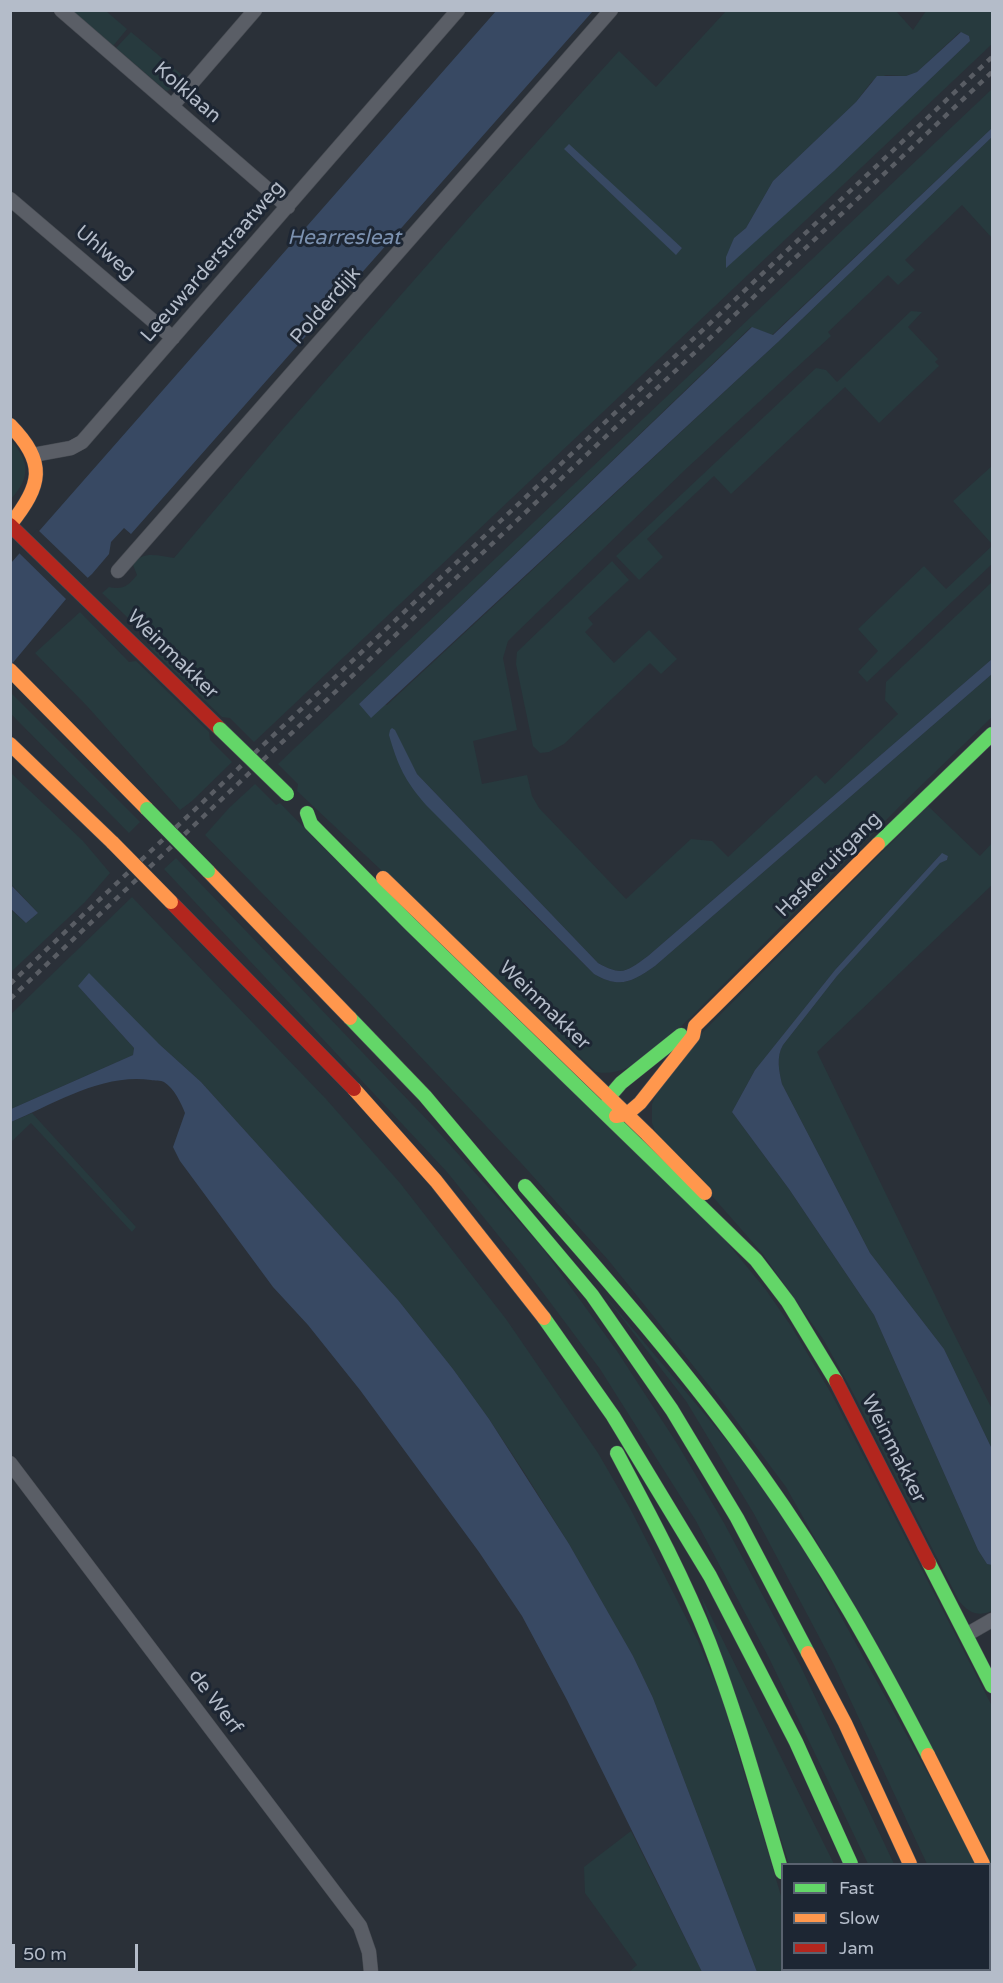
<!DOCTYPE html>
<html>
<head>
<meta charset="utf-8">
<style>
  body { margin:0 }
  #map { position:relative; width:1003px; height:1983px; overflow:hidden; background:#2a3038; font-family:"Varela Round",sans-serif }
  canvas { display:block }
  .frame { position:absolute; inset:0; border:12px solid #b4bcc9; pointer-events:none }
  .legend { position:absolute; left:781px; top:1863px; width:210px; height:108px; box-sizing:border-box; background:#1d2633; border:2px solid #59626f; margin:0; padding:8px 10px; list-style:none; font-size:18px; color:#b4bcc9 }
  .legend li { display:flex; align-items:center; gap:12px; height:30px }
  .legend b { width:30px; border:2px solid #59626f }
  .scale { position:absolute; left:12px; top:1944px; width:126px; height:27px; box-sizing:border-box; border:3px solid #b4bcc9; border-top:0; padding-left:8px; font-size:18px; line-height:21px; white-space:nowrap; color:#b4bcc9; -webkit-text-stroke:4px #1d2633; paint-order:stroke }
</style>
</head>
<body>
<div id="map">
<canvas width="1003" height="1983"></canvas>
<div class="frame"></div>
<ul class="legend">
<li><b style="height:8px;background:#63d668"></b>Fast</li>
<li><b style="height:8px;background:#ff974d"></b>Slow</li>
<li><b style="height:8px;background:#b3261e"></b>Jam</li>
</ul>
<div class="scale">50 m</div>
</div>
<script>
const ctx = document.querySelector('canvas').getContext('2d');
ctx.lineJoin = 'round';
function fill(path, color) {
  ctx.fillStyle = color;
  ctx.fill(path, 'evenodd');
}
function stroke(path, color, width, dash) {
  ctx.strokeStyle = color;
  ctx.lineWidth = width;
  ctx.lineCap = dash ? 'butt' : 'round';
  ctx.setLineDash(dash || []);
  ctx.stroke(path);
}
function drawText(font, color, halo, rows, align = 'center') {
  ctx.font = font + ' "Varela Round",sans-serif';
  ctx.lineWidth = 6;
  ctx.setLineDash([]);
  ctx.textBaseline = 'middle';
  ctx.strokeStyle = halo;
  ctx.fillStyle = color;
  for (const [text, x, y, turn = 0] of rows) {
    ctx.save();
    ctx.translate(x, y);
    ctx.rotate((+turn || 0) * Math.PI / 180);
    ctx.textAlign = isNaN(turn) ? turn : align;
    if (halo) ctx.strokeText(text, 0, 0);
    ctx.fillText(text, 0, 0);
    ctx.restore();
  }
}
const green = new Path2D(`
  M 71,11 L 106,11 L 127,29 L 113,46 Z
  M 726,11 L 896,11 L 913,30 L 926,11 L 992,11 L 992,44 L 254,742 L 230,718 L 222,717 L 150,648 L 151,640 L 102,593 L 109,587 C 123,590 128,586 137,575 L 133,565 C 143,550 157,556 174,558 L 283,429 L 473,213 L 619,51 L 656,87 ZM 960,32 L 969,36 L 970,41 L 834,171 L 726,267 L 734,238 L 746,228 L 773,181 L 856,102 L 872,81 L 886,75 L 906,76 L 917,72 ZM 564,149 L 682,248 L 676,254 Z
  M 131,32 L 182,75 L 168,91 L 165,90 L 116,48 Z
  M 992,89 L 992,128 L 772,335 L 751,327 L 359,704 L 387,705 L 778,342 L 992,137 L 992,238 L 962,205 L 905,260 L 915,270 L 898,285 L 888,275 L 828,332 L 831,336 L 688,467 L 516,633 L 508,641 L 503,658 L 517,730 L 473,741 L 482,784 L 527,775 L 532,796 L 539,808 L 626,899 L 691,839 L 712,841 L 728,857 L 816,775 L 825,784 L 898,714 L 885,700 L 886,682 L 992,582 L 992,659 L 648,956 C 627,971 623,977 598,963 L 417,774 L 406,754 L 393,749 L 523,904 L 594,974 C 620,989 632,982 655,966 L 992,674 L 992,717 L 901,805 L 691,1017 C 666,1040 633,1079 596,1072 L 297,791 L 298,784 L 278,764 Z
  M 911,311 L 922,312 L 908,327 L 938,359 L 935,362 L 939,366 L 879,423 L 845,387 L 731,494 L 714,476 L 647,539 L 663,557 L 639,580 L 616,556 L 816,368 L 826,370 L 837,382 Z
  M 10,439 C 30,462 31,477 11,499 Z
  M 992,466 L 992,544 L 953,501 Z
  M 992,546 L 992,564 L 867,682 L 858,672 L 878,651 L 858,629 L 924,566 L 946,589 Z
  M 612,561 L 629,580 L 588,618 L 593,624 L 585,632 L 614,663 L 649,630 L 677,659 L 661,674 L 650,663 L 564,744 L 549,752 L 540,753 L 533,746 L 516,664 L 517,652 Z
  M 80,612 L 129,662 L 136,661 L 209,732 L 210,740 L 232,762 L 192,801 L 180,810 L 87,706 L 35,653 Z
  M 11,693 L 140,822 L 129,833 L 11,714 Z
  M 11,773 L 83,841 L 110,873 L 85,902 L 11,972 L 10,909 L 26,923 L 38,913 L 11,884 Z
  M 255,784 L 276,805 L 280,803 L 322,846 L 725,1240 L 766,1290 L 791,1326 L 831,1393 L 992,1706 L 992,1870 L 904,1697 L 786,1487 L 723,1403 L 609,1261 L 522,1164 L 365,998 L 205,835 L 229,808 Z
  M 928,806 L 980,856 L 992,843 L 992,885 L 817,1052 L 950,1326 L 992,1409 L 992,1449 L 944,1349 L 870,1253 L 782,1084 C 779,1071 776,1057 783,1045 L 837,976 L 940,862 L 947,860 L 948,856 L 941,854 L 835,970 L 755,1070 L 732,1112 L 789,1189 L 874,1315 L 978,1550 L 987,1564 L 992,1565 L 992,1611 C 978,1617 969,1613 959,1601 L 851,1389 L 823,1339 L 762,1253 L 655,1131 L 652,1123 L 652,1104 L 657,1093 L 694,1041 Z
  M 176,858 L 433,1126 L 541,1246 L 617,1351 L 678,1445 L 724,1523 L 800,1665 L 894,1864 L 868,1864 L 769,1658 L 696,1521 L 600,1369 L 523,1266 L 447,1172 L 164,869 Z
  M 132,897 L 326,1099 L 400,1183 L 506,1319 L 598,1453 L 631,1510 L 698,1641 L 720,1693 L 782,1899 L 782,1970 L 804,1970 L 805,1972 L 757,1972 L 653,1698 L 633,1656 L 569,1544 L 524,1472 L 489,1419 L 453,1369 L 398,1300 L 201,1082 L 159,1044 L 78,986 L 134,1048 L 133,1055 L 11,1109 L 11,1014 Z
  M 32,1113 L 136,1227 L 132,1232 L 31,1123 L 11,1142 L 11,1122 Z
  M 601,1291 L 776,1499 L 978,1864 L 927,1864 L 834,1665 L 754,1514 L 686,1401 Z
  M 701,1596 L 829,1854 L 834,1864 L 789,1864 Z
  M 631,1831 L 702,1972 L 629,1972 L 637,1965 L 585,1893 L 584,1867 Z`);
const water = new Path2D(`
  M 496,11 L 593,11 L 131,534 L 124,528 L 111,542 L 109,554 L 92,574 L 71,593 L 11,665 L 11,563 Z
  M 961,32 L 969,36 L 970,41 L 834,171 L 726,268 L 726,257 L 734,238 L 746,228 L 773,181 L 856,102 L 877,76 L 906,76 L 917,72 Z
  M 992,128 L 992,137 L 778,342 L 371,718 L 359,704 L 752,327 L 773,335 Z
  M 569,144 L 682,248 L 676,255 L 564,149 Z
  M 992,659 L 992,674 L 655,966 C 632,982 620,989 594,974 L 426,805 C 405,781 398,766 389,735 L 390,730 L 392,728 L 395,730 L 417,774 L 598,963 C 623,977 627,971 648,956 Z
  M 942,853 L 948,856 L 947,860 L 940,863 L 837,976 L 783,1045 C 776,1057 779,1071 782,1084 L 870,1253 L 944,1349 L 992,1449 L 992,1565 L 987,1564 L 978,1550 L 874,1315 L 789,1189 L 732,1112 L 755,1070 L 835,970 Z
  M 10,884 L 38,913 L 26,923 L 11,909 Z
  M 89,973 L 159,1044 L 201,1082 L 398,1300 L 453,1369 L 489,1419 L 569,1544 L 633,1656 L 653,1698 L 757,1972 L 702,1972 L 567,1700 L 522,1616 L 479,1552 L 360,1390 L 308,1325 L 273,1287 L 180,1161 L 173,1147 L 185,1113 C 181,1103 174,1088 164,1082 C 161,1080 154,1081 151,1080 C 102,1073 54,1104 11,1122 L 11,1109 L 133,1055 L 134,1048 L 78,986 Z`);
const pier = new Path2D(`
  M 37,529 L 90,580 L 68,601 L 17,551 Z`);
const street = new Path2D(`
  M 61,10 L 288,207
  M 172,106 L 255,10
  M 10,199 L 173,338
  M 33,455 L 71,448 L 82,442 L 458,10
  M 118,571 L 611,10
  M 10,1463 L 360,1926 L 369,1952 L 371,1972
  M 966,1635 L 992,1620`);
const fast = new Path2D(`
  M 307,813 L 311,824 L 410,924 L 756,1260 L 788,1302 L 836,1381
  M 878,844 L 992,734
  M 350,1018 L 425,1096 L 592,1295 L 672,1410 L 737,1518 L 808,1653
  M 608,1108 L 609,1097 L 621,1083 L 681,1035
  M 525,1186 C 607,1279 689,1373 761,1474 C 825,1563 878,1658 928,1755
  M 544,1318 L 613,1416 L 710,1576 L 796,1742 L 851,1864
  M 617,1453 C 650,1515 683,1576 709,1642 C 738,1717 759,1795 782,1872
  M 929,1563 L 992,1686
  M 811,1970 L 812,1972
  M 897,1970 L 899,1972
  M 958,1970 L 959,1972`);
const slow = new Path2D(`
  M 10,425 C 47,463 42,485 10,525
  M 10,670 L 147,809
  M 10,744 L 113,843
  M 208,871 L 350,1018
  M 383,878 L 647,1134 L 705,1193
  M 354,1089 L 436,1181 L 544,1318
  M 616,1116 L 627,1114 L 640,1103 L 693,1036 L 695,1026 L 878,844
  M 808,1653 L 845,1723 L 910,1864
  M 928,1755 L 983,1864`);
const jam = new Path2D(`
  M 10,525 L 220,729
  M 171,902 L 354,1089
  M 836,1381 L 929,1563`);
const rail = new Path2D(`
  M 10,984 L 992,57
  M 10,999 L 992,72`);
const fastBridge = new Path2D(`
  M 220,729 L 287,794
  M 147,809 L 208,871`);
const slowBridge = new Path2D(`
  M 113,843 L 171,902`);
const streetNames = [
  ["Kolklaan",187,93,41],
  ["Uhlweg",105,253,40],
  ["Leeuwarderstraatweg",213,262,-49],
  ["Polderdijk",326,306,-49],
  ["Weinmakker",172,655,44],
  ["Haskeruitgang",829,865,-45],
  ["Weinmakker",544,1006,44],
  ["Weinmakker",893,1449,63],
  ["de Werf",215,1702,53]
];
const waterNames = [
  ["Hearresleat",344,238]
];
fill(green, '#273a3e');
fill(water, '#384963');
fill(pier, '#2a3038');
stroke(street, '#484c53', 15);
stroke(fast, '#484c53', 15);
stroke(slow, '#484c53', 15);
stroke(jam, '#484c53', 15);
stroke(street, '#5a5e66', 14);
stroke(fast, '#63d668', 14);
stroke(slow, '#ff974d', 14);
stroke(jam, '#b3261e', 14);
stroke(rail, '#595d64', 4.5, [6, 6]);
stroke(fastBridge, '#484c53', 15, []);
stroke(slowBridge, '#484c53', 15, []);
stroke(fastBridge, '#63d668', 14);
stroke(slowBridge, '#ff974d', 14);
drawText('20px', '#b4bcc9', '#1d2633', streetNames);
drawText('italic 21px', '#7c92b1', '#1d2633', waterNames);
</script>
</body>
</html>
